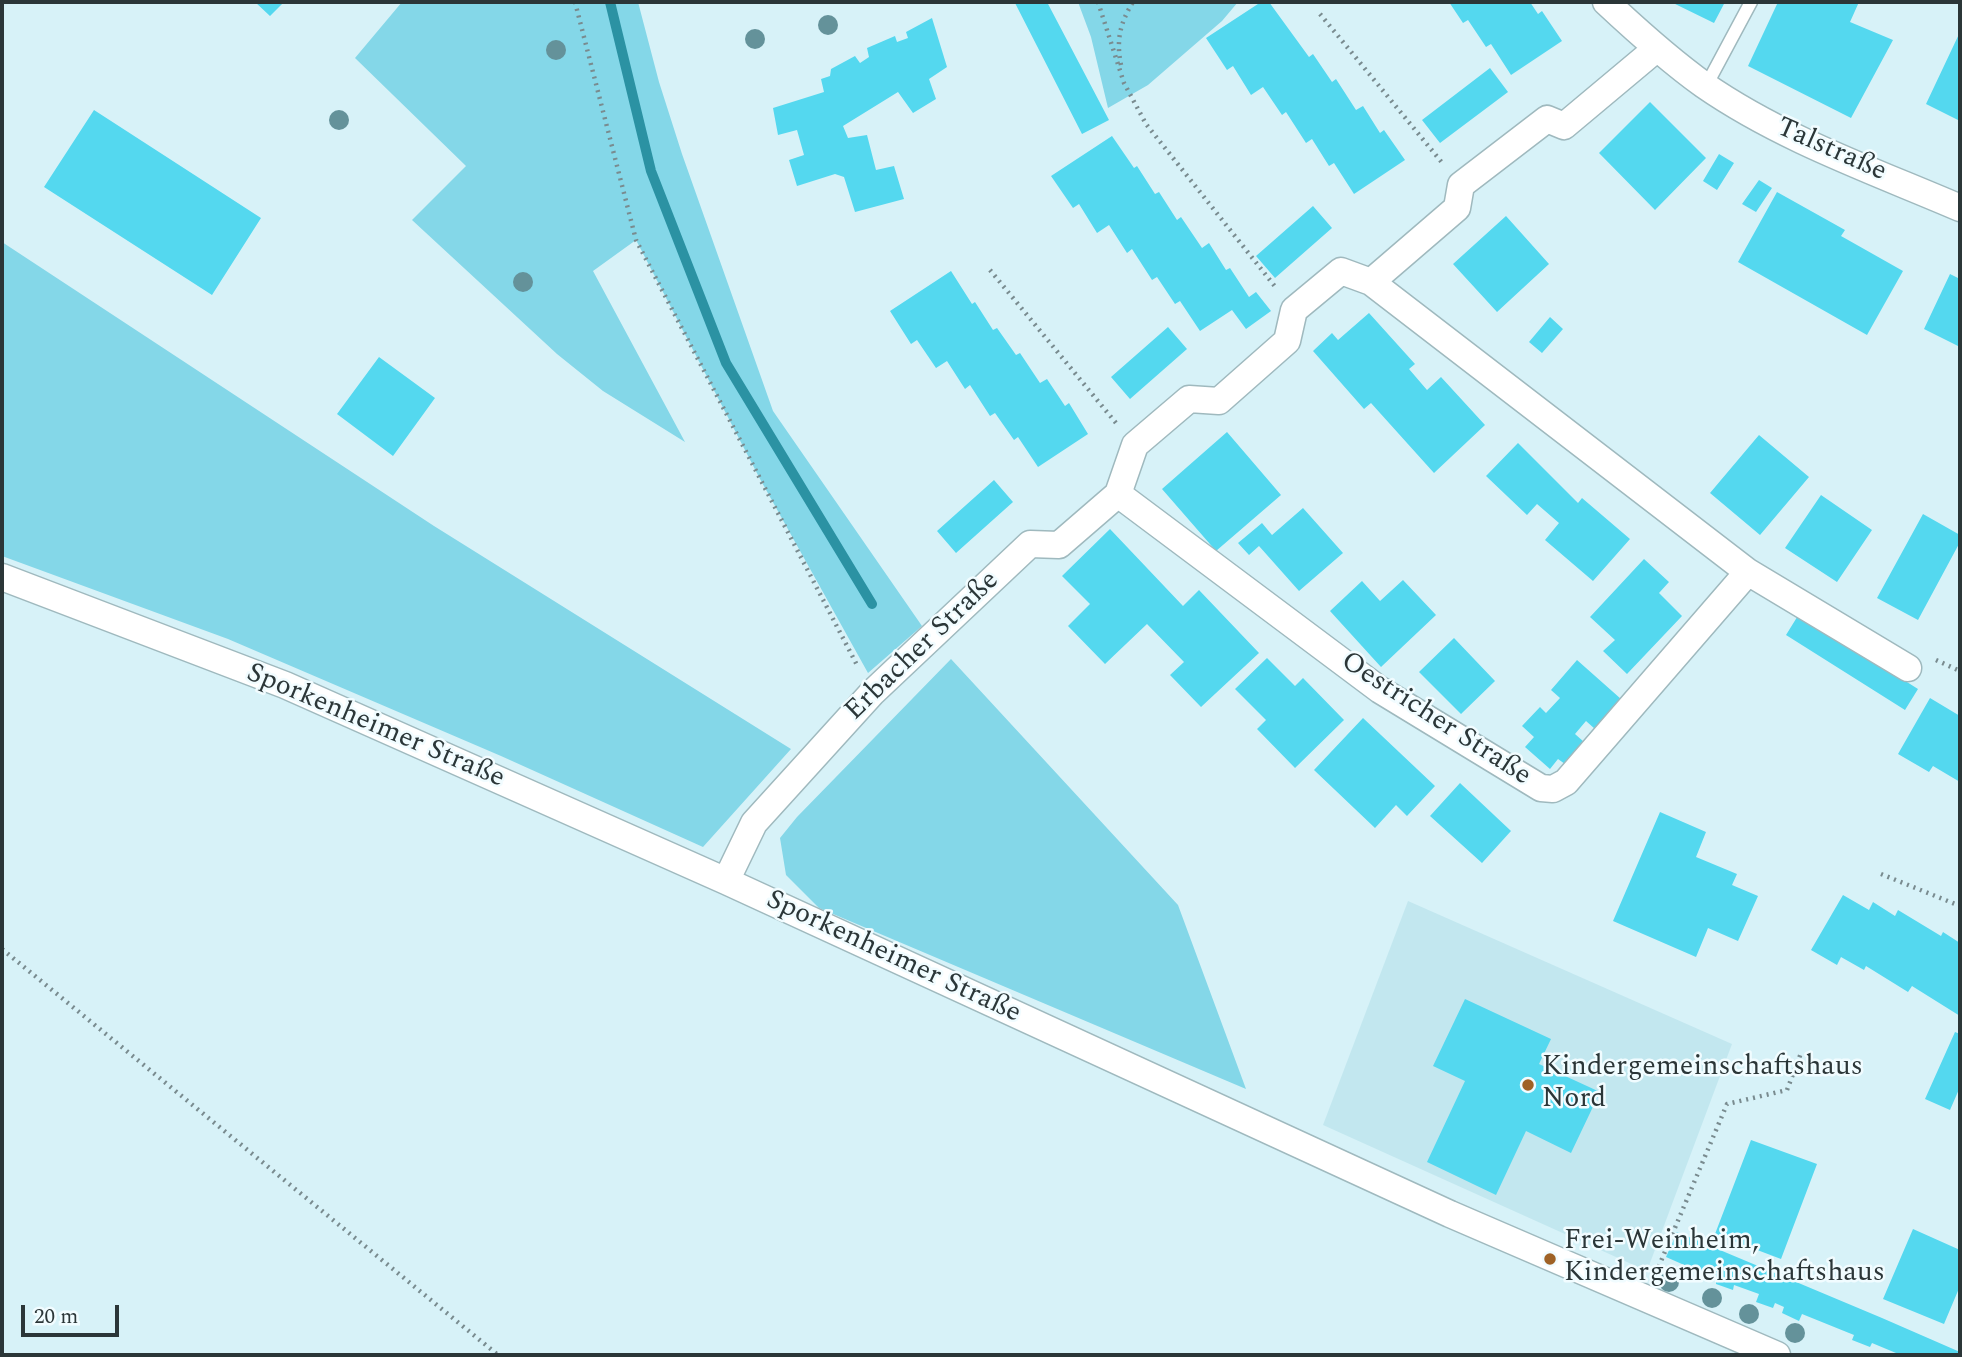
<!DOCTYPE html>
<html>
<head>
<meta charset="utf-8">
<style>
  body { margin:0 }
  #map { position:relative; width:1962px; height:1357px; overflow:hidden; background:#d7f2f8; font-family:Spectral,serif }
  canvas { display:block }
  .frame { position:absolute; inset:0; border:4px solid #2b3638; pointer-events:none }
  .scale { position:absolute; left:21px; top:1305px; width:98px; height:32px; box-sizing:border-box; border:4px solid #2b3638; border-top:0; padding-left:9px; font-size:21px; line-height:24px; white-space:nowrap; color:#2b3638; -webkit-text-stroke:5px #f1fcff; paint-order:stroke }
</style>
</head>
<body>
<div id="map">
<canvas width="1962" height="1357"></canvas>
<div class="frame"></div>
<div class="scale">20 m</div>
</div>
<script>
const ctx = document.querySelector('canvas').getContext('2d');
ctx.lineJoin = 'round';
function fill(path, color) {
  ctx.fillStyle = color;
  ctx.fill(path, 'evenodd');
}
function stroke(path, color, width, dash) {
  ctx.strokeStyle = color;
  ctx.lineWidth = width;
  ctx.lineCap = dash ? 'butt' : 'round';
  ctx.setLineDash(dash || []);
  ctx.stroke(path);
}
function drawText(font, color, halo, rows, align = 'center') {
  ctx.font = font + ' Spectral,serif';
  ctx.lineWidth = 5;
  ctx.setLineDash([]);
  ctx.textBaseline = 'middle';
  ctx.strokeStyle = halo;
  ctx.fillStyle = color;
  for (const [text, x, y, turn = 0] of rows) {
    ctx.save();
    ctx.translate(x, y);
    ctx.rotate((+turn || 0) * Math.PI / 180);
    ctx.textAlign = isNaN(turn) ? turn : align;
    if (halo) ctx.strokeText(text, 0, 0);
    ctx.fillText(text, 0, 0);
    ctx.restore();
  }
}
const built = new Path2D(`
  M 1408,901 L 1732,1044 L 1647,1271 L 1323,1125 Z`);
const green = new Path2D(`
  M 402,2 L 638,2 L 659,82 L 682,154 L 773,411 L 922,626 L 868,673 L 760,479 L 636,240 L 593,271 L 685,442 L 603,391 L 557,354 L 412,220 L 466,166 L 355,58 Z
  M 1078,2 L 1238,2 L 1222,21 L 1148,85 L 1108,108 L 1091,37 Z
  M 2,242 L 434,526 L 791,749 L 703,847 L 501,756 L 228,639 L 2,556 Z
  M 951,659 L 1178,905 L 1246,1089 L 819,908 L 786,875 L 780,838 L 797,817 Z`);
const stream = new Path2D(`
  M 610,2 L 651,171 L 726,363 L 872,604`);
const building = new Path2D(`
  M 255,2 L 284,2 L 270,16 Z
  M 1016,2 L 1047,2 L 1109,120 L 1082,134 L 1015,3 Z
  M 1261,2 L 1269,2 L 1309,57 L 1313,54 L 1332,82 L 1336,79 L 1356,110 L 1363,106 L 1380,133 L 1384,130 L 1405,160 L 1354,194 L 1334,163 L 1329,166 L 1312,139 L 1306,143 L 1286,112 L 1282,115 L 1263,87 L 1251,95 L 1233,66 L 1227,70 L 1206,38 Z
  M 1449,2 L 1530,2 L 1538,14 L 1542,11 L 1562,41 L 1511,75 L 1491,44 L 1486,47 L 1468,20 L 1463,23 Z
  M 1671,2 L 1725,2 L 1714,23 Z
  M 1778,2 L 1859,2 L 1850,22 L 1893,40 L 1851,118 L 1748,66 Z
  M 932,18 L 947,67 L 929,79 L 936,99 L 913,113 L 898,92 L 843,126 L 848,138 L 867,135 L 876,170 L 894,166 L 904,199 L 855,212 L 844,177 L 835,174 L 797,186 L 789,160 L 804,155 L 797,130 L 778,135 L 773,108 L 824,92 L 821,79 L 830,76 L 831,69 L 855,56 L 860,63 L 869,57 L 867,48 L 895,36 L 897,42 L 908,38 L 906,32 Z
  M 1960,32 L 1960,121 L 1926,104 Z
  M 1490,68 L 1508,92 L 1440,143 L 1422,120 Z
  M 1650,102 L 1706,158 L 1655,210 L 1599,153 Z
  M 94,110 L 261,218 L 212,295 L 44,187 Z
  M 1112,136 L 1134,168 L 1137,166 L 1155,194 L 1159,192 L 1177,220 L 1181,217 L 1202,248 L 1209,243 L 1226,270 L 1230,268 L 1249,297 L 1256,292 L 1271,311 L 1246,329 L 1232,310 L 1200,331 L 1180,301 L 1175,304 L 1157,277 L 1152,280 L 1132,249 L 1127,253 L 1109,225 L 1097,233 L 1079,204 L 1073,208 L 1051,176 Z
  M 1719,154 L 1734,163 L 1717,190 L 1703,181 Z
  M 1759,180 L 1772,188 L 1756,212 L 1742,204 Z
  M 1777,192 L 1845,230 L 1841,236 L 1903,271 L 1867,335 L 1738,262 Z
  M 1313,206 L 1332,228 L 1275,278 L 1256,256 Z
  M 1506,216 L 1549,264 L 1497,312 L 1453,264 Z
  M 951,271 L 972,304 L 975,302 L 993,330 L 997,328 L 1016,355 L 1020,353 L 1040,383 L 1047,379 L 1065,406 L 1069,403 L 1088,434 L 1038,467 L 1018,437 L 1014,440 L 995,413 L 990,416 L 970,385 L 965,389 L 947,361 L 936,368 L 917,340 L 911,344 L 890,311 Z
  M 1950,274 L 1960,279 L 1960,347 L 1924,329 Z
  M 1369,313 L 1415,364 L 1409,369 L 1427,390 L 1441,377 L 1485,425 L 1434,473 L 1371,403 L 1364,409 L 1313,351 L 1332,333 L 1338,340 Z
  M 1550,317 L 1563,329 L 1542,353 L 1529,342 Z
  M 1168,327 L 1187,349 L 1130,399 L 1111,377 Z
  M 379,357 L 435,398 L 393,456 L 337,414 Z
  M 1227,432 L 1281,495 L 1216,551 L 1162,489 Z
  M 1759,435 L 1809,477 L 1760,535 L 1710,493 Z
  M 1518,443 L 1578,503 L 1582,498 L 1630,539 L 1593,581 L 1545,540 L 1559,523 L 1537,504 L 1527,515 L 1486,476 Z
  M 994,480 L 1013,502 L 956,553 L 937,531 Z
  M 1821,495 L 1872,530 L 1837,582 L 1785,548 Z
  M 1303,508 L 1343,553 L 1299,591 L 1259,546 L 1249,555 L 1238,543 L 1262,523 L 1272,535 Z
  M 1923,514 L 1960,535 L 1960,542 L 1918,620 L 1877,598 Z
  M 1110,529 L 1183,606 L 1199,590 L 1259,653 L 1201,707 L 1170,675 L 1184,662 L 1147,624 L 1105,664 L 1068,626 L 1090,604 L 1062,576 Z
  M 1644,559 L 1669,582 L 1659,593 L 1682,616 L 1627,674 L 1603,651 L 1615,640 L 1590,617 Z
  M 1403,580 L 1436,615 L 1381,667 L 1330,611 L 1362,581 L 1380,601 Z
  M 1799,614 L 1918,689 L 1905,710 L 1786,635 Z
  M 1454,638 L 1495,681 L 1461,714 L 1419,672 Z
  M 1267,658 L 1295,686 L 1303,678 L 1344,720 L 1295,768 L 1257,729 L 1266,720 L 1235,689 Z
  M 1577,660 L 1621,699 L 1595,729 L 1586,721 L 1575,734 L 1584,742 L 1565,764 L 1558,759 L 1550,769 L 1525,747 L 1534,737 L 1522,726 L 1540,707 L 1546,713 L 1560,698 L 1551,690 Z
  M 1930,698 L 1960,716 L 1960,782 L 1933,766 L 1929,772 L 1898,754 Z
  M 1363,718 L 1435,786 L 1407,816 L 1396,805 L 1375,828 L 1314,770 Z
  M 1460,783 L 1511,831 L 1482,863 L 1430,816 Z
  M 1660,812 L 1706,832 L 1696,857 L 1737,874 L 1732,885 L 1758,896 L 1738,941 L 1708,928 L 1696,957 L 1613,921 Z
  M 1843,895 L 1869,910 L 1873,902 L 1895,916 L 1898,910 L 1941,936 L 1943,932 L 1960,943 L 1960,1016 L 1912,986 L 1908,992 L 1866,966 L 1864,970 L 1841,957 L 1837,965 L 1811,950 Z
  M 1465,999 L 1551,1039 L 1539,1064 L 1600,1092 L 1571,1153 L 1526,1131 L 1496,1195 L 1427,1162 L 1465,1081 L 1433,1066 Z
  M 1955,1032 L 1960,1034 L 1960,1087 L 1950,1110 L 1925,1099 Z
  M 1751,1140 L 1817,1164 L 1781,1259 L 1715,1234 Z
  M 1913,1229 L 1960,1250 L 1960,1286 L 1944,1324 L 1883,1299 Z
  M 1677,1232 L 1882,1318 L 1960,1352 L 1960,1355 L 1895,1355 L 1896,1353 L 1872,1343 L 1870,1347 L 1852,1340 L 1854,1335 L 1802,1314 L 1799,1321 L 1782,1313 L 1784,1307 L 1775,1303 L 1773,1308 L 1756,1302 L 1759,1294 L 1734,1285 L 1733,1290 L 1716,1284 L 1716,1279 L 1666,1257 Z`);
const path = new Path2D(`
  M 575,2 L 636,240 L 858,667
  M 1098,2 L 1124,83 L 1146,124 L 1277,289
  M 1320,14 L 1444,165
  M 1121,65 C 1116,40 1120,23 1133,2
  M 990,270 L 1116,423
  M 1936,660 L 1960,671
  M 1881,874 L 1960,906
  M 2,949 L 498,1355
  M 1656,1273 L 1727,1104 L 1787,1090 L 1801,1053`);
const lane = new Path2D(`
  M 1706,86 L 1751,2`);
const street = new Path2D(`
  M 1606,2 C 1637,31 1669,60 1704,85 C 1782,139 1874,171 1960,208
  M 1371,282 L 1748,572 L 1908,668
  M 1118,494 L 1380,690 L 1541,788 L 1553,789 L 1566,782 L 1748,572
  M 2,577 L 285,685 L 726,881 L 1450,1214 L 1777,1355
  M 726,881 L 754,823 L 872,693 L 1030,544 L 1059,545 L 1118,494 L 1135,445 L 1189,399 L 1219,401 L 1287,341 L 1294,310 L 1341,271 L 1371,282 L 1457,208 L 1461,185 L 1547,119 L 1564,126 L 1656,49`);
const trees = [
  [828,25],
  [755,39],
  [556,50],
  [339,120],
  [523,282],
  [1669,1282],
  [1712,1298],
  [1749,1314],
  [1795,1333]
];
const markers = [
  [1528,1085,7,"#9f6226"],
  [1550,1259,7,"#9f6226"]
];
const streetNames = [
  ["Talstraße",1831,151,24],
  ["Erbacher Straße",923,647,-44],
  ["Oestricher Straße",1435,720,33],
  ["Sporkenheimer Straße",375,727,23],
  ["Sporkenheimer Straße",893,958,25]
];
const poiNames = [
  ["Kindergemeinschaftshaus",1542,1069],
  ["Nord",1542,1101],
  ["Frei-Weinheim,",1564,1243],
  ["Kindergemeinschaftshaus",1564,1275]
];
fill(built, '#c2e7ef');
fill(green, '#84d7e8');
stroke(stream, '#2b92a3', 10);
fill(building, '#54d8ef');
stroke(lane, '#9fb9be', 15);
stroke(street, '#9fb9be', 29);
stroke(path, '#798b8f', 4.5, [2, 5]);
stroke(lane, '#fff', 12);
stroke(street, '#fff', 26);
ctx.fillStyle = '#64929a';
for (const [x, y] of trees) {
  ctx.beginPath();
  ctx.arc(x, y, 10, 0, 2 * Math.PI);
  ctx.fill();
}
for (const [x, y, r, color] of markers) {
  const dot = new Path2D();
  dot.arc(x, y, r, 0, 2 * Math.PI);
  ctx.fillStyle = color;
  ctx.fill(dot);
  stroke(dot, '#f1fcff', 2.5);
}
drawText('28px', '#2b3638', '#f1fcff', streetNames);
drawText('28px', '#2b3638', '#f1fcff', poiNames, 'left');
</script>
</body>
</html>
